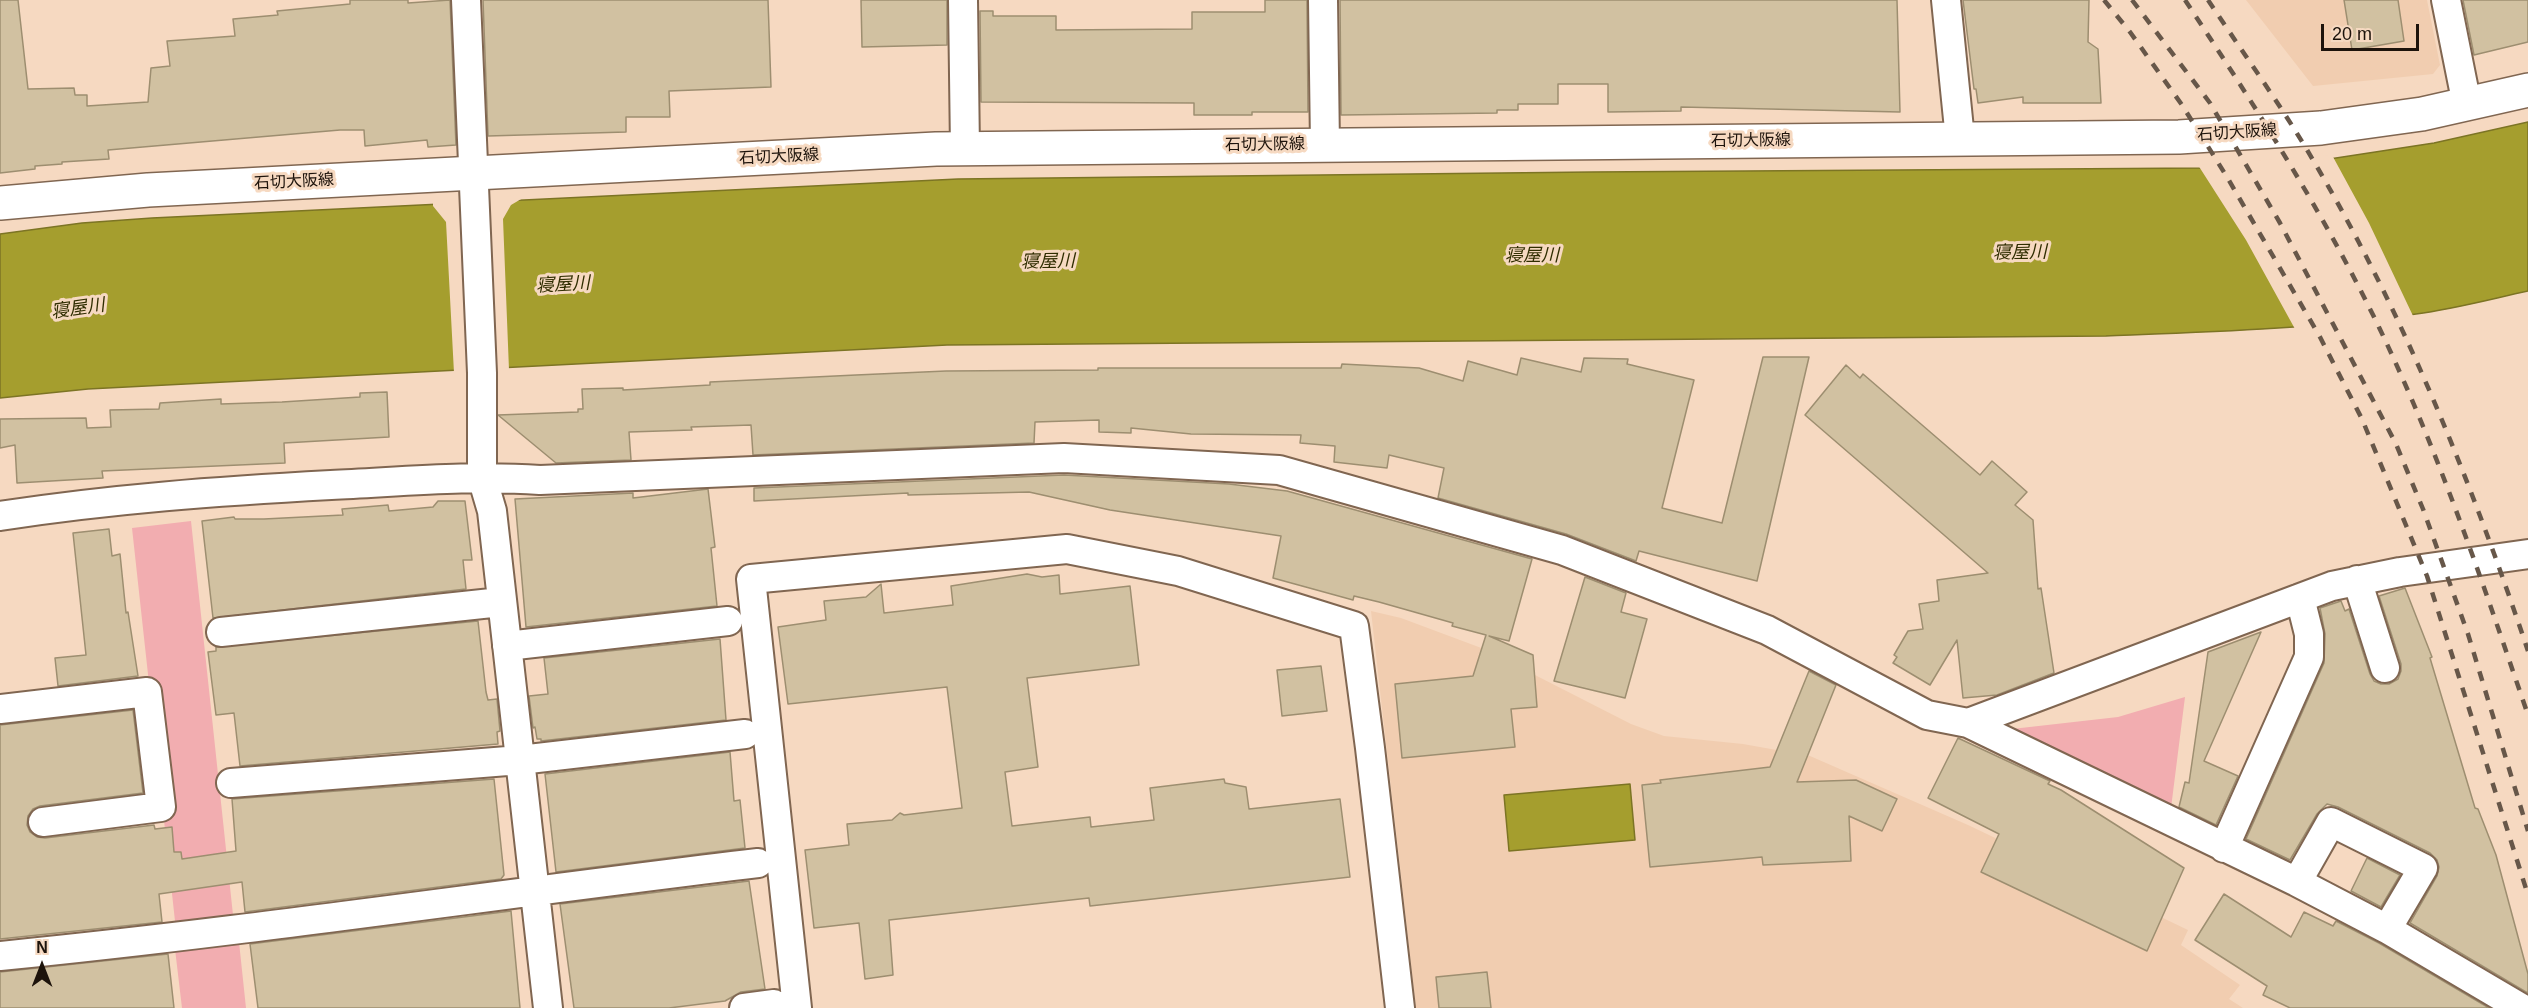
<!DOCTYPE html>
<html>
<head>
<meta charset="utf-8">
<style>
  body { margin:0 }
  #map { position:relative; width:2528px; height:1008px; overflow:hidden; background:#f6d9c1; font-family:Helvetica,sans-serif }
  canvas { display:block }
  .north { position:absolute; left:12px; top:936px; width:60px; height:60px; -webkit-text-stroke:4px #f6d9c1; paint-order:stroke; rotate:0deg; font-size:16px; font-weight:700; line-height:24px; text-align:center; color:#1d130b }
  .north::after { content:''; display:block; margin:auto; width:21px; height:27px; background:#1d130b; clip-path:polygon(50% 0,100% 100%,50% 72%,0 100%) }
  .scale { position:absolute; left:2321px; top:24px; width:98px; height:27px; box-sizing:border-box; border:3px solid #1d130b; border-top:0; padding-left:8px; font-size:18px; line-height:21px; white-space:nowrap; color:#1d130b; -webkit-text-stroke:4px #f6d9c1; paint-order:stroke }
</style>
</head>
<body>
<div id="map">
<canvas width="2528" height="1008"></canvas>
<div class="north">N</div>
<div class="scale">20 m</div>
</div>
<script>
const ctx = document.querySelector('canvas').getContext('2d');
ctx.lineJoin = 'round';
function fill(path, color) {
  ctx.fillStyle = color;
  ctx.fill(path, 'evenodd');
}
function stroke(path, color, width, dash) {
  ctx.strokeStyle = color;
  ctx.lineWidth = width;
  ctx.lineCap = dash ? 'butt' : 'round';
  ctx.setLineDash(dash || []);
  ctx.stroke(path);
}
function drawText(font, color, halo, rows, align = 'center') {
  ctx.font = font + ' Helvetica,"Noto Sans JP",sans-serif';
  ctx.lineWidth = 6;
  ctx.setLineDash([]);
  ctx.textBaseline = 'middle';
  ctx.strokeStyle = halo;
  ctx.fillStyle = color;
  for (const [text, x, y, turn = 0] of rows) {
    ctx.save();
    ctx.translate(x, y);
    ctx.rotate((+turn || 0) * Math.PI / 180);
    ctx.textAlign = isNaN(turn) ? turn : align;
    if (halo) ctx.strokeText(text, 0, 0);
    ctx.fillText(text, 0, 0);
    ctx.restore();
  }
}
const built = new Path2D(`
  M 2246,0 L 2427,0 L 2440,65 L 2433,74 L 2313,86 Z
  M 1371,611 L 1401,618 L 1484,649 L 1631,724 L 1664,736 L 1743,744 L 1810,756 L 1968,825 L 2188,930 L 2181,945 L 2240,985 L 2229,999 L 2243,1008 L 1416,1008 Z`);
const green = new Path2D(`
  M 191,521 L 233,915 L 175,921 L 132,528 Z
  M 2185,697 L 2170,816 L 2012,729 L 2118,717 Z
  M 239,942 L 246,1008 L 182,1008 L 175,949 Z`);
const water = new Path2D(`
  M 2528,122 L 2528,291 C 2491,299 2454,309 2416,314 C 2314,329 2209,332 2106,336 L 947,345 L 88,389 L 0,398 L 0,234 L 82,223 L 152,218 L 958,179 L 1592,172 L 2204,168 L 2323,160 L 2434,143 Z
  M 1630,784 L 1635,840 L 1509,851 L 1504,795 Z`);
const pier = new Path2D(`
  M 2332,155 L 2369,223 L 2414,318 L 2295,329 L 2246,240 L 2198,165 Z
  M 528,195 L 511,205 L 503,219 L 509,370 L 454,373 L 446,222 L 433,206 L 433,200 Z`);
const building = new Path2D(`
  M 0,0 L 18,0 L 28,89 L 74,88 L 75,95 L 87,95 L 87,106 L 148,102 L 151,68 L 170,66 L 167,41 L 235,36 L 233,19 L 278,15 L 277,11 L 350,4 L 350,0 L 408,0 L 408,3 L 450,0 L 456,145 L 428,147 L 427,140 L 365,146 L 364,130 L 340,130 L 108,150 L 109,159 L 62,162 L 62,164 L 35,166 L 35,169 L 0,173 Z
  M 483,0 L 768,0 L 771,87 L 669,91 L 670,117 L 626,117 L 626,132 L 488,136 Z
  M 861,0 L 947,0 L 947,45 L 862,47 Z
  M 1265,0 L 1307,0 L 1308,112 L 1252,112 L 1252,115 L 1194,115 L 1194,103 L 981,102 L 980,11 L 993,11 L 993,16 L 1056,16 L 1056,30 L 1192,29 L 1192,12 L 1265,12 Z
  M 1340,0 L 1897,0 L 1900,112 L 1681,107 L 1681,111 L 1608,112 L 1608,84 L 1558,84 L 1558,104 L 1518,104 L 1518,110 L 1497,110 L 1497,113 L 1341,115 Z
  M 1963,0 L 2089,0 L 2088,42 L 2098,49 L 2101,103 L 2023,103 L 2023,97 L 1978,103 L 1976,89 L 1974,89 Z
  M 2344,0 L 2398,0 L 2404,41 L 2352,50 Z
  M 2463,0 L 2528,0 L 2528,42 L 2474,55 Z
  M 1763,357 L 1809,357 L 1757,581 L 1639,551 L 1636,561 L 1566,534 L 1438,498 L 1444,468 L 1389,455 L 1387,468 L 1334,462 L 1335,446 L 1300,443 L 1301,435 L 1191,434 L 1131,428 L 1131,433 L 1099,432 L 1099,420 L 1035,422 L 1034,443 L 753,455 L 751,425 L 691,427 L 692,430 L 629,432 L 631,460 L 556,463 L 498,415 L 578,412 L 578,409 L 583,409 L 582,389 L 623,388 L 623,390 L 710,385 L 710,382 L 856,375 L 946,371 L 1098,370 L 1098,368 L 1341,368 L 1342,364 L 1419,368 L 1463,381 L 1468,361 L 1517,375 L 1521,358 L 1581,372 L 1584,358 L 1628,359 L 1627,364 L 1694,380 L 1662,508 L 1722,523 Z
  M 1846,365 L 1860,378 L 1863,374 L 1980,475 L 1992,461 L 2027,492 L 2015,505 L 2033,520 L 2038,589 L 2041,588 L 2054,673 L 1997,695 L 1963,698 L 1957,640 L 1930,685 L 1893,663 L 1897,657 L 1894,655 L 1908,631 L 1923,629 L 1919,604 L 1939,601 L 1937,580 L 1988,573 L 1805,415 Z
  M 387,392 L 389,437 L 284,443 L 285,463 L 102,471 L 103,478 L 17,483 L 15,445 L 0,448 L 0,419 L 86,418 L 87,428 L 111,427 L 110,410 L 159,409 L 160,403 L 221,399 L 221,404 L 282,402 L 360,397 L 360,393 Z
  M 1064,475 L 1229,484 L 1287,491 L 1532,559 L 1509,641 L 1489,636 L 1533,655 L 1537,707 L 1511,709 L 1515,747 L 1402,758 L 1395,684 L 1473,676 L 1486,635 L 1452,626 L 1453,623 L 1379,602 L 1354,596 L 1353,600 L 1273,578 L 1281,536 L 1110,510 L 1029,492 L 908,495 L 908,493 L 754,501 L 754,488 Z
  M 708,489 L 715,547 L 711,548 L 717,606 L 526,627 L 515,499 L 633,493 L 633,498 Z
  M 438,501 L 465,501 L 472,560 L 463,560 L 466,589 L 213,618 L 202,521 L 234,517 L 235,519 L 264,519 L 343,515 L 342,509 L 388,505 L 389,511 L 433,507 Z
  M 109,529 L 112,556 L 120,554 L 126,613 L 128,612 L 138,676 L 58,686 L 55,658 L 86,655 L 73,533 Z
  M 1027,574 L 1042,577 L 1059,575 L 1060,594 L 1130,586 L 1139,665 L 1027,678 L 1038,767 L 1005,772 L 1012,826 L 1090,817 L 1091,827 L 1154,820 L 1150,788 L 1224,779 L 1225,783 L 1246,787 L 1249,809 L 1340,799 L 1350,877 L 1090,906 L 1089,898 L 889,920 L 893,975 L 865,979 L 859,923 L 814,928 L 805,850 L 849,845 L 847,824 L 892,820 L 900,813 L 904,815 L 962,808 L 947,687 L 788,704 L 778,627 L 826,620 L 824,601 L 866,597 L 881,584 L 884,613 L 953,605 L 951,586 Z
  M 1585,577 L 1626,593 L 1621,612 L 1647,619 L 1625,698 L 1554,681 Z
  M 2405,588 L 2432,657 L 2430,658 L 2475,808 L 2478,809 L 2496,855 L 2528,974 L 2528,993 L 2410,923 L 2437,876 L 2439,867 L 2437,860 L 2430,853 L 2338,807 L 2327,804 L 2317,814 L 2290,860 L 2246,839 L 2324,663 L 2325,634 L 2320,608 L 2341,601 L 2345,611 L 2349,609 L 2370,674 L 2374,681 L 2381,684 L 2389,684 L 2398,679 L 2401,671 L 2401,664 L 2379,596 Z
  M 478,621 L 486,692 L 488,700 L 497,699 L 500,731 L 497,732 L 498,744 L 240,766 L 234,713 L 216,715 L 208,652 L 216,651 L 216,647 Z
  M 2261,632 L 2204,761 L 2238,776 L 2216,825 L 2179,807 L 2185,782 L 2189,783 L 2208,652 Z
  M 720,639 L 726,720 L 541,741 L 541,739 L 537,739 L 535,727 L 533,728 L 529,696 L 548,694 L 544,658 Z
  M 1321,666 L 1327,711 L 1282,716 L 1277,670 Z
  M 1809,671 L 1836,685 L 1797,782 L 1856,780 L 1897,799 L 1882,831 L 1849,816 L 1851,861 L 1763,865 L 1762,857 L 1650,867 L 1642,785 L 1661,783 L 1660,780 L 1770,767 Z
  M 133,710 L 143,793 L 40,806 L 33,809 L 28,816 L 27,825 L 30,832 L 37,837 L 45,838 L 154,825 L 155,829 L 172,827 L 174,852 L 181,852 L 182,859 L 236,851 L 232,799 L 494,779 L 504,875 L 501,879 L 245,912 L 242,882 L 159,894 L 162,922 L 0,939 L 0,725 Z
  M 1958,738 L 2050,781 L 2048,784 L 2061,790 L 2184,868 L 2147,951 L 1981,872 L 1999,834 L 1928,798 Z
  M 730,752 L 734,801 L 740,800 L 745,848 L 556,872 L 545,774 Z
  M 2367,858 L 2400,875 L 2381,907 L 2351,891 Z
  M 749,881 L 765,989 L 741,992 L 725,1001 L 669,1008 L 574,1008 L 560,904 Z
  M 2224,894 L 2291,937 L 2304,912 L 2333,926 L 2336,921 L 2379,943 L 2489,1008 L 2290,1008 L 2263,995 L 2267,986 L 2195,940 Z
  M 511,911 L 520,1008 L 258,1008 L 250,944 Z
  M 168,954 L 174,1008 L 0,1008 L 0,972 Z
  M 1487,972 L 1491,1008 L 1439,1008 L 1436,977 Z`);
const street = new Path2D(`
  M 466,0 L 482,373 L 482,477 L 492,511 L 548,1008
  M 963,0 L 965,149
  M 1323,0 L 1325,145
  M 1946,0 L 1960,139
  M 2446,0 L 2467,105
  M 0,516 C 110,499 220,491 331,485 C 400,482 470,475 540,480 L 1064,458 L 1279,470 L 1562,550 L 1767,630 L 1927,715 L 1968,723 L 2297,882 L 2387,929 L 2521,1008
  M 2357,580 L 2385,668
  M 221,632 L 501,602
  M 507,646 L 728,621
  M 0,709 L 147,692 L 161,807 L 43,822
  M 1968,723 L 2332,586 L 2400,572 L 2528,554
  M 231,783 L 520,760 L 745,734
  M 2224,848 L 2309,657 L 2309,634 L 2300,598
  M 2297,882 L 2331,822 L 2423,868 L 2387,929
  M 0,956 C 253,931 505,893 758,863
  M 744,1008 L 774,1004
  M 797,1008 L 751,579 L 1067,549 L 1178,571 L 1354,626 L 1370,748 L 1400,1008`);
const secondary = new Path2D(`
  M 0,203 L 148,190 L 936,149 L 2179,137 L 2321,128 L 2422,114 L 2528,90`);
const rail = new Path2D(`
  M 2104,0 L 2130,32 L 2182,105 L 2227,177 L 2320,337 L 2362,419 L 2427,576 L 2528,895
  M 2132,0 L 2210,103 L 2280,223 L 2396,444 L 2423,509 L 2468,634 L 2528,831
  M 2185,0 C 2253,103 2320,207 2375,319 C 2437,446 2482,581 2528,715
  M 2208,0 C 2243,53 2281,105 2313,160 C 2404,314 2471,481 2528,651`);
const streetNames = [
  ["石切大阪線",2237,133,-4],
  ["石切大阪線",1751,141,-1],
  ["石切大阪線",1265,145,-1],
  ["石切大阪線",779,157,-3],
  ["石切大阪線",294,182,-3]
];
const waterNames = [
  ["寝屋川",2020,253,-1],
  ["寝屋川",1532,256],
  ["寝屋川",1048,262,-1],
  ["寝屋川",563,285,-3],
  ["寝屋川",78,309,-8]
];
fill(built, '#f1cdb0');
fill(green, '#f2adb0');
fill(water, '#a59e2e');
stroke(water, '#7c7424', 1.5);
fill(pier, '#f6d9c1');
fill(building, '#d1c1a1');
stroke(building, '#9d8e70', 1.5);
stroke(street, '#806651', 32);
stroke(secondary, '#806651', 36);
stroke(street, '#fff', 28);
stroke(secondary, '#fff', 33);
stroke(rail, '#675749', 4.5, [10, 10]);
drawText('16px', '#1d130b', '#f6d9c1', streetNames);
drawText('italic 18px', '#302d00', '#f6d9c1', waterNames);
</script>
</body>
</html>
